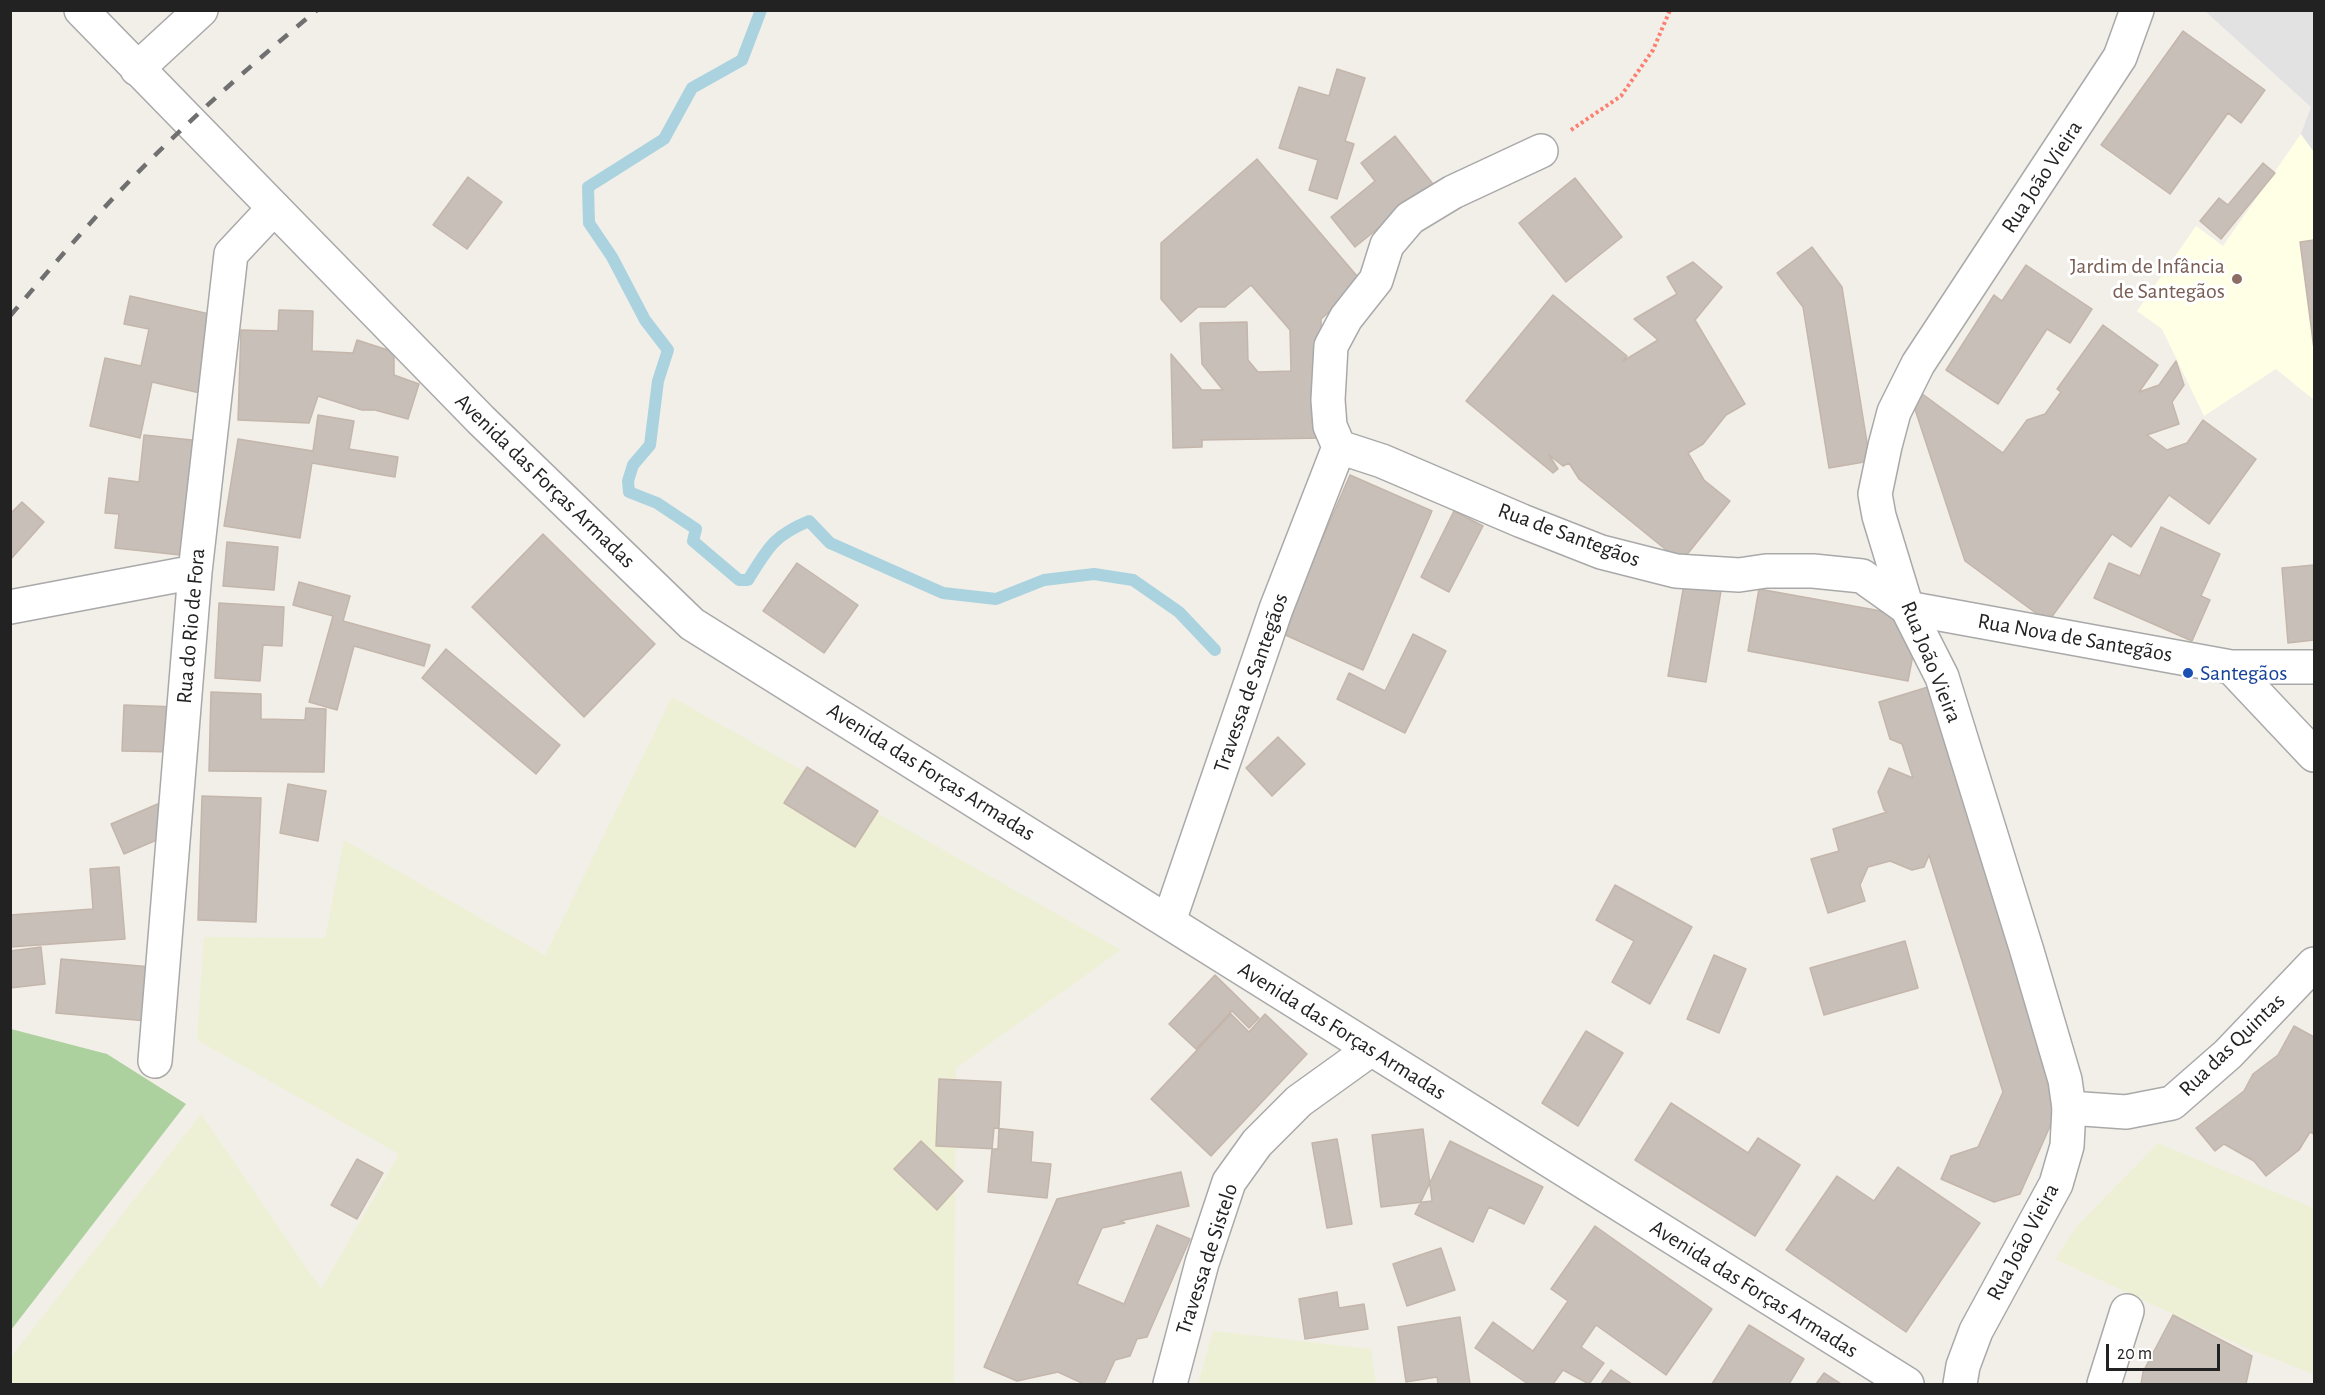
<!DOCTYPE html>
<html>
<head>
<meta charset="utf-8">
<style>
  body { margin:0 }
  #map { position:relative; width:2325px; height:1395px; overflow:hidden; background:#f2efe9; font-family:"Alegreya Sans",sans-serif }
  canvas { display:block }
  .frame { position:absolute; inset:0; border:12px solid #222; pointer-events:none }
  .scale { position:absolute; left:2106px; top:1344px; width:114px; height:27px; box-sizing:border-box; border:3px solid #222; border-top:0; padding-left:8px; font-size:18px; line-height:21px; white-space:nowrap; color:#222; -webkit-text-stroke:4px #fff; paint-order:stroke }
</style>
</head>
<body>
<div id="map">
<canvas width="2325" height="1395"></canvas>
<div class="frame"></div>
<div class="scale">20 m</div>
</div>
<script>
const ctx = document.querySelector('canvas').getContext('2d');
ctx.lineJoin = 'round';
function fill(path, color) {
  ctx.fillStyle = color;
  ctx.fill(path, 'evenodd');
}
function stroke(path, color, width, dash) {
  ctx.strokeStyle = color;
  ctx.lineWidth = width;
  ctx.lineCap = dash ? 'butt' : 'round';
  ctx.setLineDash(dash || []);
  ctx.stroke(path);
}
function drawText(font, color, halo, rows, align = 'center') {
  ctx.font = font + ' "Alegreya Sans",sans-serif';
  ctx.lineWidth = 6;
  ctx.setLineDash([]);
  ctx.textBaseline = 'middle';
  ctx.strokeStyle = halo;
  ctx.fillStyle = color;
  for (const [text, x, y, turn = 0] of rows) {
    ctx.save();
    ctx.translate(x, y);
    ctx.rotate((+turn || 0) * Math.PI / 180);
    ctx.textAlign = isNaN(turn) ? turn : align;
    if (halo) ctx.strokeText(text, 0, 0);
    ctx.fillText(text, 0, 0);
    ctx.restore();
  }
}
const education = new Path2D(`
  M 2301,134 L 2314,152 L 2314,400 L 2276,369 L 2204,416 L 2162,329 L 2137,311 L 2196,226 L 2223,246 Z`);
const farmland = new Path2D(`
  M 672,697 L 1121,950 L 956,1068 L 954,1384 L 11,1384 L 10,1358 L 201,1114 L 321,1289 L 399,1154 L 197,1040 L 204,937 L 325,938 L 344,840 L 545,955 Z
  M 2158,1143 L 2314,1208 L 2314,1374 L 2248,1349 L 2055,1259 L 2076,1227 Z
  M 1213,1331 L 1371,1349 L 1376,1384 L 1198,1384 Z`);
const forest = new Path2D(`
  M 11,1029 L 107,1054 L 186,1104 L 11,1330 Z`);
const parking = new Path2D(`
  M 2205,11 L 2314,11 L 2314,152 L 2301,134 L 2311,107 Z`);
const stream = new Path2D(`
  M 761,10 L 742,60 L 692,88 L 664,139 L 588,187 L 589,223 L 612,257 L 645,320 L 668,350 L 658,381 L 650,445 L 633,465 L 628,481 L 629,492 L 657,503 L 696,529 L 693,541 L 739,580 L 748,580 C 768,548 773,536 809,521 L 830,543 L 943,593 L 996,599 L 1044,580 L 1094,574 L 1133,580 L 1179,612 L 1215,650`);
const building = new Path2D(`
  M 2183,31 L 2265,90 L 2241,123 L 2228,113 L 2170,194 L 2101,145 Z
  M 1337,69 L 1365,78 L 1345,141 L 1354,144 L 1337,199 L 1309,190 L 1318,160 L 1279,148 L 1299,87 L 1329,96 Z
  M 1395,136 L 1433,184 L 1355,247 L 1331,217 L 1375,181 L 1361,163 Z
  M 1257,159 L 1363,283 L 1321,319 L 1324,438 L 1202,440 L 1202,447 L 1173,448 L 1171,354 L 1202,390 L 1223,390 L 1202,364 L 1200,323 L 1247,322 L 1248,360 L 1258,372 L 1291,371 L 1290,330 L 1251,285 L 1225,307 L 1198,307 L 1181,322 L 1161,299 L 1161,243 Z
  M 2263,163 L 2275,173 L 2221,239 L 2200,221 L 2219,198 L 2228,205 Z
  M 468,177 L 502,202 L 467,249 L 433,225 Z
  M 1575,178 L 1622,237 L 1566,282 L 1519,223 Z
  M 2314,240 L 2314,349 L 2300,242 Z
  M 1812,247 L 1842,287 L 1870,461 L 1829,468 L 1803,307 L 1777,273 Z
  M 1693,262 L 1722,287 L 1695,320 L 1745,404 L 1726,415 L 1703,444 L 1688,453 L 1704,480 L 1730,501 L 1681,562 L 1579,479 L 1569,463 L 1563,466 L 1549,455 L 1558,469 L 1553,473 L 1466,401 L 1553,295 L 1627,356 L 1623,361 L 1658,340 L 1634,319 L 1677,294 L 1667,277 Z
  M 2026,265 L 2092,309 L 2070,343 L 2047,329 L 1998,404 L 1946,370 L 1994,295 L 2002,301 Z
  M 130,296 L 218,316 L 200,393 L 152,382 L 140,438 L 90,426 L 105,358 L 141,366 L 149,329 L 124,324 Z
  M 279,310 L 313,311 L 312,351 L 353,353 L 357,340 L 394,352 L 394,375 L 419,384 L 408,419 L 375,410 L 362,410 L 318,396 L 309,423 L 238,420 L 241,330 L 278,331 Z
  M 2103,325 L 2158,365 L 2139,392 L 2159,385 L 2176,361 L 2184,385 L 2172,402 L 2179,424 L 2147,435 L 2167,450 L 2187,443 L 2203,420 L 2256,459 L 2209,524 L 2169,495 L 2131,547 L 2112,534 L 2048,622 L 1965,561 L 1906,382 L 2003,453 L 2027,420 L 2045,414 L 2061,392 L 2057,389 Z
  M 318,415 L 354,421 L 349,449 L 398,457 L 395,477 L 312,463 L 300,538 L 224,526 L 238,439 L 313,451 Z
  M 144,435 L 202,441 L 190,556 L 115,548 L 119,514 L 105,513 L 109,478 L 139,482 Z
  M 1350,475 L 1432,511 L 1363,670 L 1281,633 Z
  M 22,502 L 44,522 L 10,560 L 10,514 Z
  M 1454,511 L 1483,526 L 1449,592 L 1421,577 Z
  M 2161,527 L 2220,554 L 2201,596 L 2210,600 L 2192,641 L 2094,598 L 2109,563 L 2140,576 Z
  M 543,534 L 655,644 L 584,717 L 472,607 Z
  M 227,542 L 278,547 L 274,590 L 223,586 Z
  M 797,563 L 858,605 L 824,653 L 763,611 Z
  M 2314,565 L 2314,640 L 2288,643 L 2282,568 Z
  M 299,582 L 350,596 L 343,621 L 430,645 L 424,666 L 354,646 L 337,710 L 309,702 L 333,616 L 293,605 Z
  M 1684,584 L 1721,591 L 1706,682 L 1668,676 Z
  M 1759,589 L 1920,618 L 1908,681 L 1748,651 Z
  M 219,603 L 284,607 L 282,646 L 263,645 L 260,681 L 215,678 Z
  M 1413,634 L 1446,651 L 1405,733 L 1337,699 L 1349,673 L 1385,691 Z
  M 446,649 L 560,745 L 536,774 L 422,678 Z
  M 1941,683 L 2067,1088 L 2020,1194 L 1994,1202 L 1941,1179 L 1951,1156 L 1978,1147 L 2003,1092 L 1929,855 L 1924,867 L 1912,870 L 1890,861 L 1868,867 L 1860,885 L 1865,901 L 1828,913 L 1811,859 L 1839,851 L 1833,829 L 1887,812 L 1884,810 L 1878,792 L 1889,768 L 1913,778 L 1902,744 L 1890,739 L 1879,702 Z
  M 211,692 L 261,694 L 261,719 L 305,720 L 306,708 L 326,709 L 324,772 L 209,771 Z
  M 124,705 L 177,707 L 176,752 L 122,751 Z
  M 1278,737 L 1305,764 L 1272,796 L 1246,768 Z
  M 807,767 L 878,811 L 855,847 L 784,803 Z
  M 288,784 L 326,791 L 318,841 L 280,833 Z
  M 202,796 L 261,798 L 256,922 L 198,920 Z
  M 160,803 L 173,833 L 124,854 L 111,824 Z
  M 119,867 L 125,939 L 10,947 L 10,915 L 93,909 L 90,869 Z
  M 1615,885 L 1692,927 L 1650,1004 L 1612,982 L 1634,941 L 1596,920 Z
  M 1905,941 L 1918,988 L 1824,1015 L 1810,968 Z
  M 41,947 L 45,984 L 10,988 L 10,951 Z
  M 1714,955 L 1746,969 L 1719,1033 L 1687,1019 Z
  M 61,959 L 151,967 L 147,1021 L 56,1013 Z
  M 1215,975 L 1259,1018 L 1249,1028 L 1232,1011 L 1196,1049 L 1169,1024 Z
  M 1231,1014 L 1249,1032 L 1265,1014 L 1307,1054 L 1211,1156 L 1151,1099 Z
  M 2294,1026 L 2314,1037 L 2314,1134 L 2310,1132 L 2299,1150 L 2266,1176 L 2254,1161 L 2224,1144 L 2215,1151 L 2196,1128 L 2244,1091 L 2253,1074 L 2278,1055 Z
  M 1586,1031 L 1623,1053 L 1578,1126 L 1542,1103 Z
  M 939,1079 L 1001,1082 L 998,1149 L 936,1146 Z
  M 1671,1103 L 1748,1153 L 1758,1138 L 1800,1165 L 1755,1236 L 1635,1160 Z
  M 994,1128 L 1033,1132 L 1031,1162 L 1051,1164 L 1047,1198 L 988,1192 Z
  M 1423,1129 L 1432,1201 L 1381,1207 L 1372,1135 Z
  M 1337,1139 L 1352,1224 L 1327,1228 L 1312,1143 Z
  M 921,1141 L 963,1181 L 937,1210 L 894,1169 Z
  M 1450,1141 L 1543,1187 L 1524,1224 L 1489,1207 L 1473,1242 L 1415,1214 Z
  M 357,1159 L 383,1173 L 357,1219 L 331,1205 Z
  M 1898,1167 L 1980,1223 L 1906,1332 L 1786,1250 L 1837,1176 L 1874,1201 Z
  M 1181,1172 L 1189,1206 L 1120,1221 L 1125,1223 L 1102,1228 L 1077,1284 L 1124,1304 L 1157,1225 L 1190,1239 L 1147,1337 L 1137,1339 L 1130,1356 L 1115,1360 L 1104,1384 L 1084,1384 L 1058,1372 L 1017,1381 L 984,1367 L 1057,1199 Z
  M 1595,1226 L 1712,1309 L 1666,1375 L 1596,1325 L 1581,1347 L 1604,1363 L 1589,1384 L 1563,1370 L 1553,1384 L 1528,1384 L 1475,1348 L 1493,1322 L 1533,1351 L 1568,1301 L 1551,1289 Z
  M 1441,1248 L 1455,1290 L 1407,1306 L 1393,1264 Z
  M 1337,1292 L 1339,1308 L 1364,1304 L 1368,1329 L 1305,1339 L 1299,1299 Z
  M 2173,1315 L 2252,1356 L 2246,1384 L 2141,1384 L 2143,1372 Z
  M 1460,1317 L 1470,1384 L 1438,1384 L 1437,1377 L 1406,1382 L 1398,1327 Z
  M 1749,1325 L 1804,1359 L 1789,1384 L 1712,1384 Z
  M 1611,1370 L 1632,1384 L 1601,1384 Z
  M 1824,1373 L 1841,1384 L 1816,1384 Z`);
const path = new Path2D(`
  M 1571,130 L 1621,96 L 1653,50 L 1670,10`);
const minor = new Path2D(`
  M 137,69 L 201,10
  M 1339,447 L 1382,461 L 1522,521 L 1601,552 L 1676,571 L 1739,575 L 1766,571 L 1813,571 L 1862,576 L 1907,608 L 2231,667 L 2314,667
  M 1339,447 L 1330,426 L 1328,400 L 1331,346 L 1346,318 L 1376,280 L 1387,245 L 1410,218 L 1453,192 L 1541,151
  M 10,607 L 195,572
  M 2231,667 L 2314,755
  M 1169,921 L 1276,609 L 1339,447
  M 155,1061 L 195,572 L 231,254 L 274,208
  M 2069,1108 L 2126,1112 L 2172,1103 L 2228,1054 L 2314,964
  M 1170,1384 L 1202,1263 L 1229,1182 L 1257,1143 L 1299,1101 L 1370,1050
  M 2104,1384 L 2127,1311`);
const tertiary = new Path2D(`
  M 81,10 L 481,420 L 692,624 L 1907,1384
  M 1960,1384 L 1963,1366 L 1976,1331 L 2056,1184 L 2067,1146 L 2069,1108 L 2065,1080 L 2027,951 L 1942,677 L 1907,608 L 1879,516 L 1875,494 L 1885,446 L 1894,412 L 1918,364 L 2120,57 L 2137,10`);
const rail = new Path2D(`
  M 10,316 C 35,287 59,258 85,229 C 155,150 235,78 317,10`);
const markers = [
  [2237,279,6,"#8d6e63"],
  [2188,673,6,"#1a4fb4"]
];
const streetNames = [
  ["Rua João Vieira",2042,177,-57],
  ["Avenida das Forças Armadas",545,481,44],
  ["Rua de Santegãos",1569,535,20],
  ["Rua do Rio de Fora",191,626,-85],
  ["Rua Nova de Santegãos",2075,638,10],
  ["Rua João Vieira",1931,662,68],
  ["Travessa de Santegãos",1251,683,-71],
  ["Avenida das Forças Armadas",931,772,32],
  ["Avenida das Forças Armadas",1342,1031,32],
  ["Rua das Quintas",2232,1045,-44],
  ["Rua João Vieira",2023,1242,-62],
  ["Travessa de Sistelo",1207,1259,-72],
  ["Avenida das Forças Armadas",1754,1289,32]
];
const educationNames = [
  ["Jardim de Infância",2225,266],
  ["de Santegãos",2225,291]
];
const transitNames = [
  ["Santegãos",2200,673]
];
fill(education, '#ffffe5');
fill(farmland, '#eef0d5');
fill(forest, '#add19e');
fill(parking, '#e2e2e2');
stroke(stream, '#aad3df', 12);
fill(building, '#c7bfb8');
stroke(building, '#c4b6ab', 1.5);
stroke(minor, '#a9a9a9', 36);
stroke(tertiary, '#a9a9a9', 36);
stroke(path, '#fa8072', 4, [3, 3]);
stroke(minor, '#fff', 33);
stroke(tertiary, '#fff', 33);
stroke(rail, '#707070', 4.5, [12, 12]);
for (const [x, y, r, color] of markers) {
  const dot = new Path2D();
  dot.arc(x, y, r, 0, 2 * Math.PI);
  ctx.fillStyle = color;
  ctx.fill(dot);
  stroke(dot, '#fff', 2);
}
drawText('22px', '#222', '#fff', streetNames);
drawText('22px', '#785e54', '#fff', educationNames, 'right');
drawText('22px', '#164399', '#fff', transitNames, 'left');
</script>
</body>
</html>
